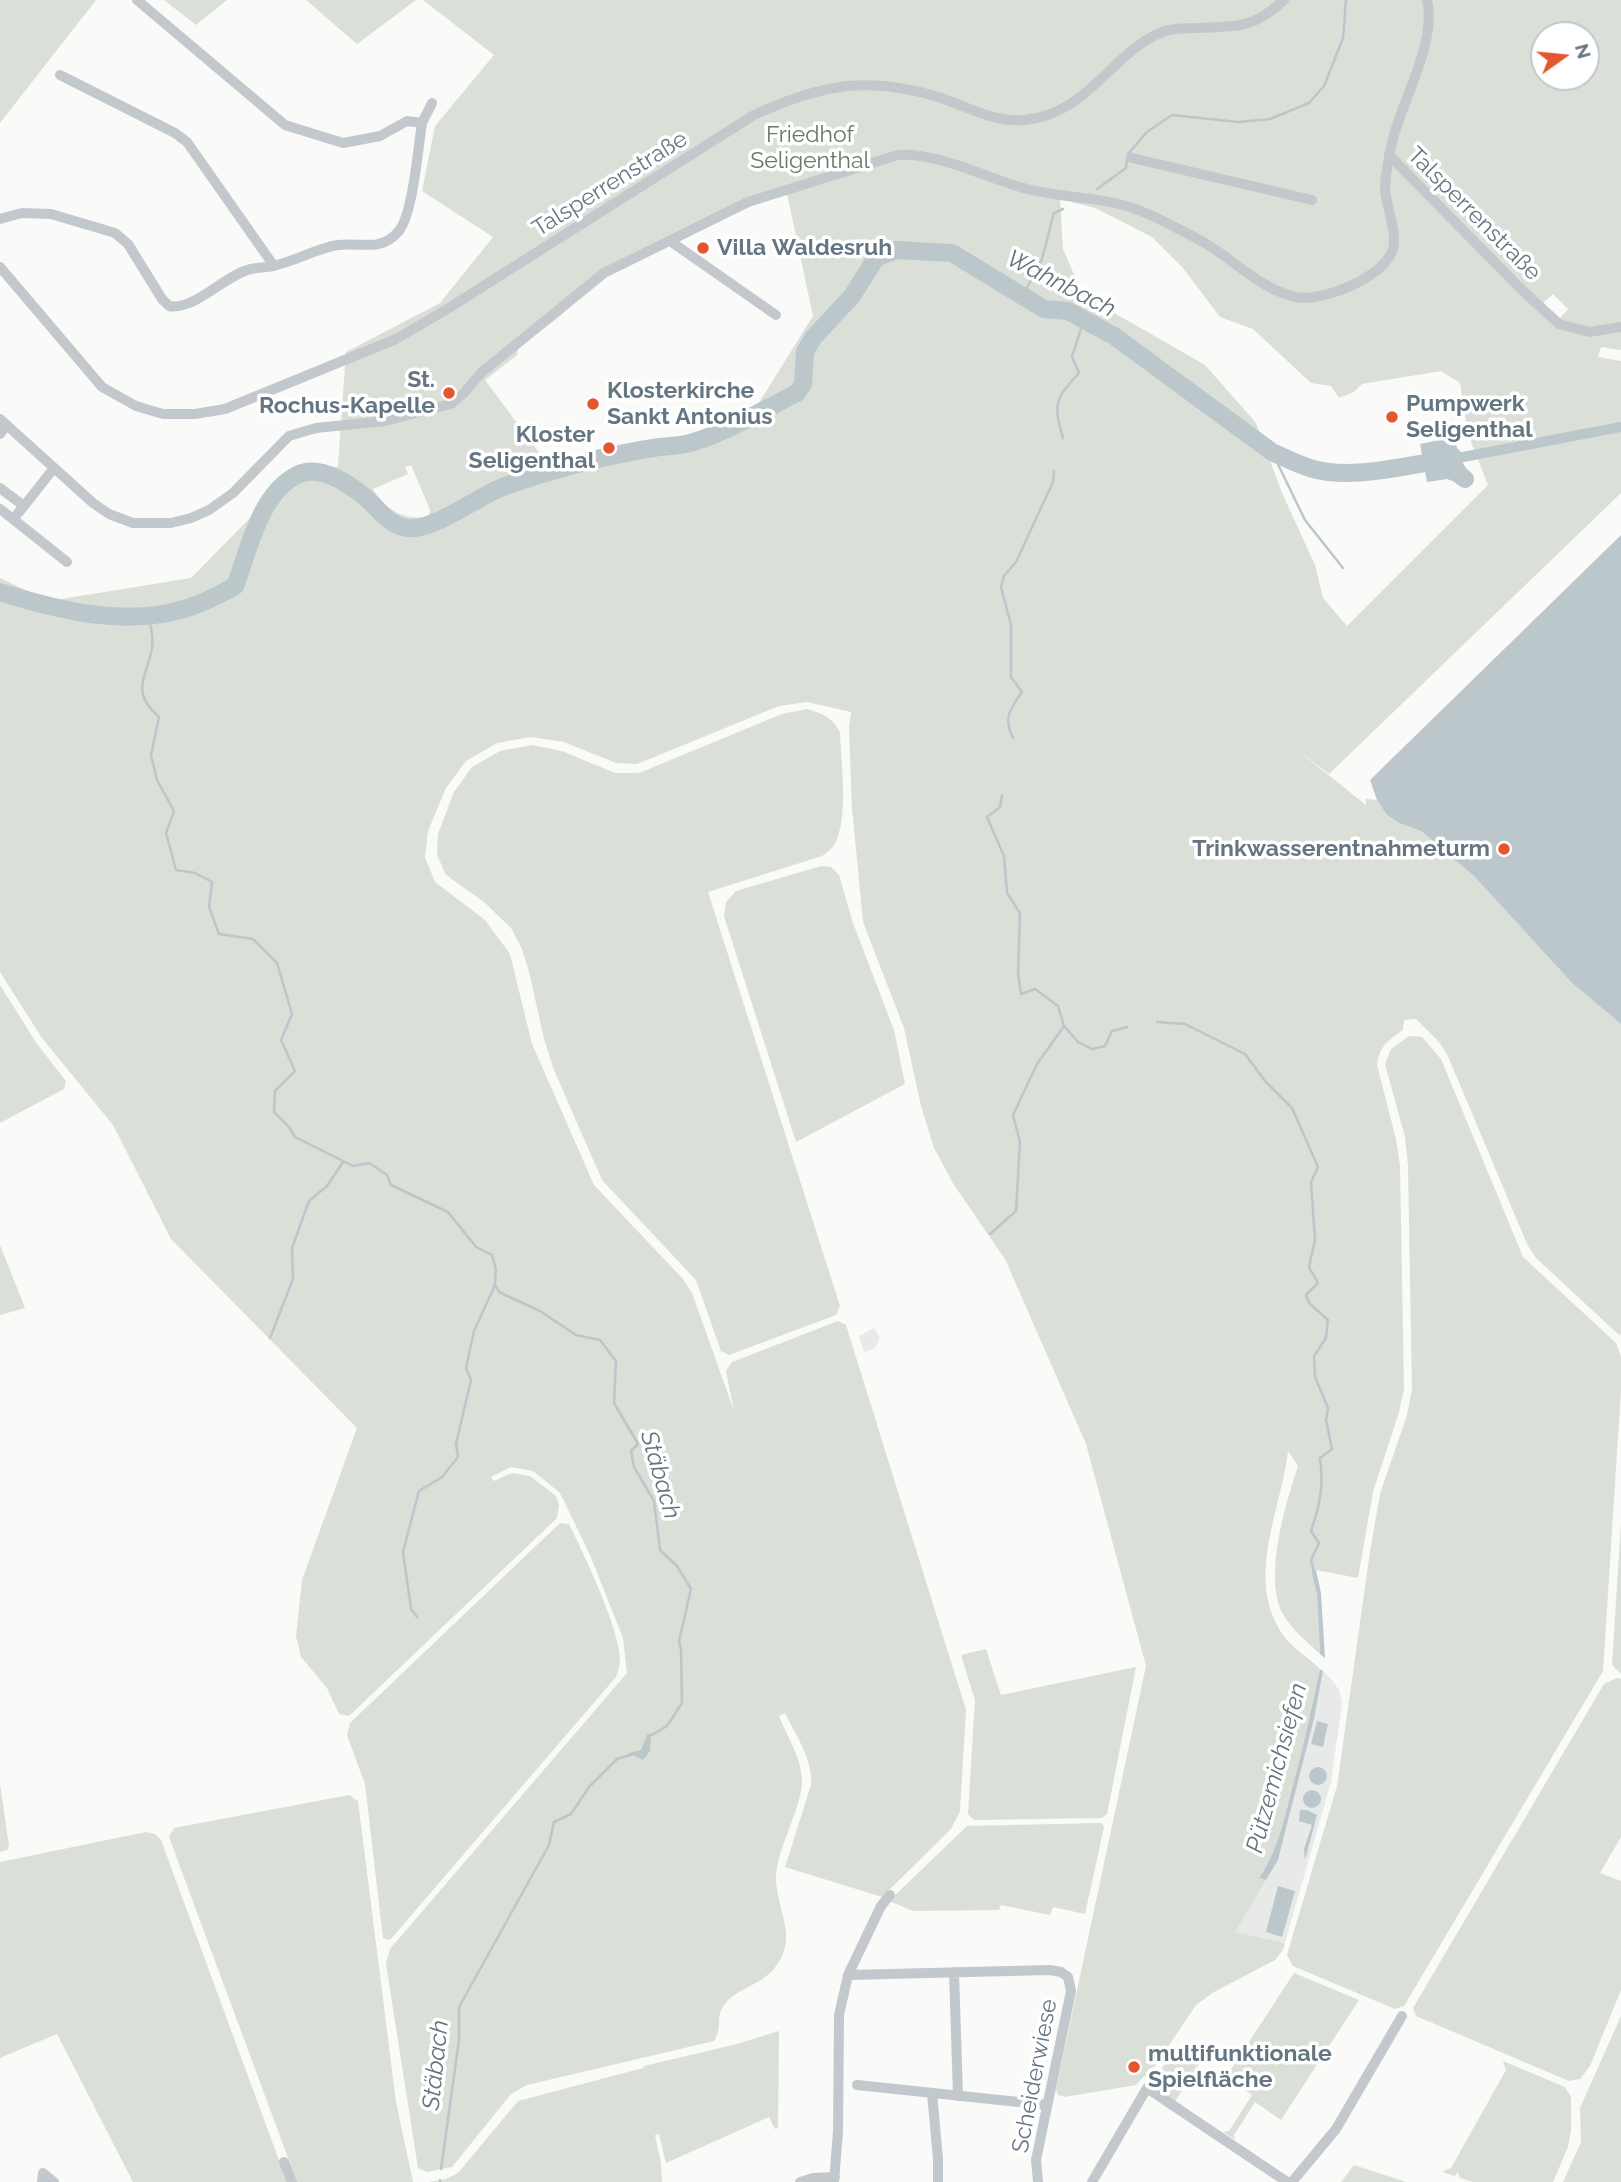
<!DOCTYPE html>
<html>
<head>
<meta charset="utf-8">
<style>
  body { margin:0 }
  #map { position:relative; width:1621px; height:2182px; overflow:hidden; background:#fafaf8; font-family:Raleway,sans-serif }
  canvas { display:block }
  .north { position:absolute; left:1530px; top:21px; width:70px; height:70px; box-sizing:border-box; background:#fff; border:2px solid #c1c8cd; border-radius:50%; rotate:75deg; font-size:19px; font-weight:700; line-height:28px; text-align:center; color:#657683 }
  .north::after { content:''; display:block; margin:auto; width:24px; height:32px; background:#e4572e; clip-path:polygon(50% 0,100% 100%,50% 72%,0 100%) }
</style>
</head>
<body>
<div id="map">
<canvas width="1621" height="2182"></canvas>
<div class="north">N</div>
</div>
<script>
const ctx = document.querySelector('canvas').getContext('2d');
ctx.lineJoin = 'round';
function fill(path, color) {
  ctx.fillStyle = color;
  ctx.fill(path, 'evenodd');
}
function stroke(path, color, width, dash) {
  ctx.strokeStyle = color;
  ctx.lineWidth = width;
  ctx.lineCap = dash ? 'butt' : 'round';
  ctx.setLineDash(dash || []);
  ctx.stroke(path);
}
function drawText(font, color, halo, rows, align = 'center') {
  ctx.font = font + ' Raleway,sans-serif';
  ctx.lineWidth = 7;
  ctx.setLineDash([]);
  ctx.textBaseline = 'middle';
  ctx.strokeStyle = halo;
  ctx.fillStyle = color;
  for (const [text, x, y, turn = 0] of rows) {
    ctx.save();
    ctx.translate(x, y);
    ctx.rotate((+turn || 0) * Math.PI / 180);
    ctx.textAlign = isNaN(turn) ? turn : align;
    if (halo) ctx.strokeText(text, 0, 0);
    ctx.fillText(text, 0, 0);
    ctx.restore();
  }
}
const built = new Path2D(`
  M 874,1328 L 880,1338 L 875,1348 L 864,1352 L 859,1336 Z
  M 1323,1671 L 1333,1681 L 1340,1692 L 1342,1704 L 1331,1782 L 1285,1943 L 1234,1933 L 1278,1860 L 1314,1719 Z`);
const green = new Path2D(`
  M 0,0 L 96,0 L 0,123 Z
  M 164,0 L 227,0 L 196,25 Z
  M 306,0 L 416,0 L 357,44 Z
  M 423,0 L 1621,0 L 1621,350 L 1601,347 L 1598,357 L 1621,361 L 1621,493 L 1329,774 L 1291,745 L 1366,805 L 1366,799 L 1377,800 L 1387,815 L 1399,823 L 1421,831 L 1474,876 L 1573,984 L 1621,1024 L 1621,1334 L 1619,1335 L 1536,1258 L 1527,1244 L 1447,1054 L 1439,1042 L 1416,1019 L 1404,1020 L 1403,1030 C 1389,1040 1379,1046 1377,1065 L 1396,1139 L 1400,1166 L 1404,1389 L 1399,1412 L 1373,1492 L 1358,1578 L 1311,1569 L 1317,1595 L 1320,1654 C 1307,1642 1292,1630 1283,1614 C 1263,1577 1286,1503 1298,1466 L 1288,1451 C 1281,1512 1242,1584 1287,1640 C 1296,1650 1310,1659 1320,1669 C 1312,1706 1304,1744 1294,1781 C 1286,1815 1279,1849 1259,1878 L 1266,1880 L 1235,1932 L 1285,1943 L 1283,1950 L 1275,1960 L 1214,1992 L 1196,2005 L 1147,2078 L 1144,2076 L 1136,2085 L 1065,2097 L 1058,2095 L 1056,2089 L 1146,1666 L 1086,1444 L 1005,1259 L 954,1185 L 934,1148 L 921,1106 L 904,1028 L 863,922 L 852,808 L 849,728 L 851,712 L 807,702 L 779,706 L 637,764 L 616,763 L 564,742 L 531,737 L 497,743 L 466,761 L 446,788 L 428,831 L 425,857 L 435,882 L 485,920 L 510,954 L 532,1044 L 594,1185 L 683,1279 L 692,1293 L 734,1411 L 726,1371 L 732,1362 L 838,1321 L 846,1325 L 966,1710 L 960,1811 L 951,1829 L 882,1897 L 785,1867 L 811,1785 C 813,1759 796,1736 785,1713 L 779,1716 C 787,1737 801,1756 802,1780 C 803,1802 781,1843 777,1867 C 771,1895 793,1926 784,1951 C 771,1988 736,1984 723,2007 C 715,2019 723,2028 714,2041 L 527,2085 L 511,2094 L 452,2167 L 427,2172 L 418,2168 L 386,1964 L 390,1949 L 627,1673 L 623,1638 L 590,1555 L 560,1493 L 533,1471 L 511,1467 L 491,1477 L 494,1481 L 512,1473 L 530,1476 L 556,1496 L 559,1504 L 557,1518 L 349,1716 L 339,1714 L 327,1688 L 301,1657 L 296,1636 L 302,1580 L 357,1428 L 171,1239 L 113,1125 L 42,1038 L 0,972 L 0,578 L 49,601 L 191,578 L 253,515 L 294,483 L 322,474 L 338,466 L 346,352 L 440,303 L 493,237 L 422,191 L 435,126 L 494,55 ZM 1544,35 L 1586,35 L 1586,77 L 1544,77 ZM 786,189 L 813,316 L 757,406 L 690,443 L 558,478 L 485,380 L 517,355 L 518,348 L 560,316 L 582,294 L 599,280 ZM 1060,199 L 1095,208 L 1152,237 L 1183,268 L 1220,317 L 1253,329 L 1311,383 L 1331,386 L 1339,398 L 1354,392 L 1362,384 L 1441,371 L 1460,383 L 1468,434 L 1488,485 L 1347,626 L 1323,598 L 1315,565 L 1282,493 L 1256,423 L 1205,365 L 1083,295 L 1063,249 ZM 1553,294 L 1568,309 L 1557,322 L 1541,305 ZM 411,465 L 430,510 L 429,516 C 406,522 383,509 373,489 L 408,474 L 405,467 Z
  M 807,709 C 823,714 832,717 840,732 C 841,763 848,811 837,839 C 834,847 829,851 822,856 L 708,892 L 840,1306 L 836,1315 L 729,1355 L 721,1351 L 696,1280 L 602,1180 L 554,1070 L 544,1039 L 529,972 L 522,949 L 511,928 L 484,902 L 446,875 L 437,855 L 438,834 L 454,792 L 472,767 L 500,751 L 532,745 L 562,751 L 615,773 L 639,773 L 782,714 Z
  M 821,866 L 831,867 L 839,875 L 853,923 L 894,1030 L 905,1084 L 796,1142 L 724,916 L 726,902 L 736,891 Z
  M 0,985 L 37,1044 L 66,1081 L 64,1089 L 0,1123 Z
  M 1409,1036 L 1422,1037 L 1441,1059 L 1523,1257 L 1616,1343 L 1621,1357 L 1621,1390 L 1603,1671 L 1404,2006 L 1395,2009 L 1293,1966 L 1287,1955 L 1337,1786 L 1370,1552 L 1380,1494 L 1407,1415 L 1412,1389 L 1408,1166 L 1405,1137 L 1385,1064 L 1391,1049 Z
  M 0,1245 L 25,1308 L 0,1315 Z
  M 560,1523 L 569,1524 C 584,1555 620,1629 620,1660 C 620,1666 618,1671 616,1677 L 390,1940 L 383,1938 L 365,1784 L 347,1735 L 350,1723 Z
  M 1621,1523 L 1621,1674 L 1612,1665 Z
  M 986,1649 L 1001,1695 L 1136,1667 L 1107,1814 L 1102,1818 L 974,1820 L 968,1814 L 975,1700 L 961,1655 Z
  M 1617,1678 L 1621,1679 L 1621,1837 L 1600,1873 L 1621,1881 L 1621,1990 L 1590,2066 L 1580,2079 L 1569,2081 L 1416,2016 L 1413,2008 L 1604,1684 Z
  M 0,1784 L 9,1846 L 7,1850 L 0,1852 Z
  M 349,1795 L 358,1801 L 396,2102 L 413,2182 L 297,2182 L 169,1837 L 174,1828 Z
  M 1101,1823 L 1104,1827 L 1085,1914 L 1053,1907 L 1050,1915 L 1001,1905 L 999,1910 L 913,1911 L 889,1901 L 967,1826 Z
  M 146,1832 L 155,1834 L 161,1840 L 287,2182 L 133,2182 L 57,2034 L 0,2058 L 0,1862 Z
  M 1294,1973 L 1359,2000 L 1281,2120 L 1255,2102 L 1234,2135 L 1235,2140 L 1223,2132 L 1229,2131 L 1252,2095 L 1226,2077 Z
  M 1621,2016 L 1621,2182 L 1563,2182 L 1581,2142 L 1580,2108 Z
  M 779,2031 L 778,2127 L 775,2129 L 769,2117 L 666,2163 L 659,2134 L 655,2135 L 661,2163 L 662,2182 L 429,2182 L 446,2179 L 458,2173 L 518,2101 L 643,2068 L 644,2066 L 737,2044 Z
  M 1177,2046 L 1201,2061 L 1174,2103 L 1153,2089 L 1152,2083 Z
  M 1503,2061 L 1565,2087 L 1571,2097 L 1571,2131 L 1568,2147 L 1553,2182 L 1473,2182 L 1460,2178 L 1458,2172 L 1455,2176 L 1442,2172 L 1451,2168 L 1506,2070 Z
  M 1354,2165 L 1406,2182 L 1341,2182 Z`);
const water = new Path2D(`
  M 1454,437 L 1457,448 L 1462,453 L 1473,450 L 1475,458 L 1462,461 L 1469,474 L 1461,484 L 1447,479 L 1427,482 L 1420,444 Z
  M 1621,535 L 1621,1024 L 1573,984 L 1474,876 L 1421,831 L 1399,823 L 1387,815 L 1377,800 L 1370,780 Z
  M 1311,1569 L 1316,1570 L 1321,1593 L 1325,1658 L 1320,1654 L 1317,1595 Z
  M 1320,1669 L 1323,1671 L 1314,1719 L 1278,1860 L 1266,1880 L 1259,1878 C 1279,1849 1285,1816 1294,1781 C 1304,1744 1312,1706 1320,1669 Z
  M 1317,1721 L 1328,1724 L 1323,1747 L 1311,1744 Z
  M 648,1733 L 651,1736 L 650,1751 L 643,1760 L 629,1753 L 641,1750 Z
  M1309 1776a9 9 0 1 1 18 0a9 9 0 1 1-18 0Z
  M1303 1799a9 9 0 1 1 18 0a9 9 0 1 1-18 0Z
  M 1300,1810 L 1307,1810 L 1317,1815 L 1305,1860 L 1304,1849 L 1312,1825 L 1299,1821 Z
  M 1278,1886 L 1295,1891 L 1282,1937 L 1266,1932 Z`);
const stream = new Path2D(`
  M 1097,189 L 1126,168 L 1128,154 L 1147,132 L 1172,115 L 1238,122 L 1270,119 L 1309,103 L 1324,86 L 1343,38 L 1346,0
  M 1023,295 L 1042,259 L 1054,213 L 1063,209
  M 1063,438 C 1053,404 1055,399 1079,373 L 1072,357 L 1084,319
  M 1272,452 L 1305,520 L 1343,568
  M 149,615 C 150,625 154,638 152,648 C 146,680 130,691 159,717 L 151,755 L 157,780 L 174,811 L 166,833 L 176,870 L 195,873 L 212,882 L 209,907 L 219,934 L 253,939 L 277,963 L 292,1014 L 281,1040 L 295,1071 L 275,1091 L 274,1112 L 289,1127 L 295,1137 L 353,1166 L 369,1163 L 387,1175 L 391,1185 L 448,1212 L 476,1247 L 492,1255 L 496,1269 L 495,1285 L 499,1292 L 540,1311 L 576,1335 L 600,1340 L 616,1361 L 614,1403 L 638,1444 L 631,1451 L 634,1467 L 654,1501 L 660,1550 L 677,1566 L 691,1589 L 679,1641 L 681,1650 L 682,1703 L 667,1726 L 650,1736
  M 1013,738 C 1003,718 1010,709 1022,692 L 1011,677 L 1011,625 L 1001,587 L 1004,576 L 1016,562 L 1053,482 L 1054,471
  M 1002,795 L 1000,807 L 987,817 L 1004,856 L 1007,893 L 1020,913 L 1018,973 L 1021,994 L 1035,989 L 1058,1006 L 1064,1026 L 1078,1042 L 1092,1049 L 1105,1046 L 1112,1031 L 1127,1027
  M 1157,1022 L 1185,1024 L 1245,1054 L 1265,1081 L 1292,1108 L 1318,1167 L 1311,1182 L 1315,1240 L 1309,1267 L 1318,1283 L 1306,1295 L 1309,1303 L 1328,1320 L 1326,1338 L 1314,1356 L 1315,1377 L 1328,1408 L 1326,1420 L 1332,1449 L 1320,1458 C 1324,1485 1320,1505 1311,1531 L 1319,1543 L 1311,1560 L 1314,1572
  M 990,1234 L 1016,1211 L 1020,1142 L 1013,1115 L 1037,1064 L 1064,1026
  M 270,1338 L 293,1279 L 292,1248 L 309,1201 L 327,1186 L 343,1162
  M 417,1617 L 411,1609 L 403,1552 L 419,1491 L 442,1477 L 458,1457 L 456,1444 L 471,1380 L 466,1368 L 474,1331 L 495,1285
  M 441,2169 L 459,2040 L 459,2007 L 549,1845 L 554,1822 L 571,1814 L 589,1787 L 617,1759 L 633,1754
  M 440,2180 L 440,2182`);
const canal = new Path2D(`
  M 1463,457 L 1621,427`);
const river = new Path2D(`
  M 0,592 C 64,612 136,630 201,603 C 213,598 224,592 235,586 C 249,550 259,496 295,476 C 318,463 348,483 366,498 C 380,510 389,526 408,528 C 432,532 480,495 505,486 C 554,469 607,455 659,447 C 668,446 677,446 686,444 C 723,435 762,410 797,393 L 803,384 L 805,352 L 813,338 L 852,296 L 876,258 L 896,250 L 952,253 L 1044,309 L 1068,311 L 1114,336 L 1272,452 C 1285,458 1299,465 1313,469 C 1354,480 1401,465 1442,461 L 1465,479`);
const minor = new Path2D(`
  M 137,0 L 285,125 L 343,143 L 380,136 L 407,121 L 422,123 L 432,103
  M 60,75 L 175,133 L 187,142 L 274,266
  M 1389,155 L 1522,290 L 1559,324 L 1589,332 L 1621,327
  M 1132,158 L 1312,200
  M 0,219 L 22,213 L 51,214 L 115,233 L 128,244 L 162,299 L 169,306 C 195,311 224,275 251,269 C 259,267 268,268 277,265 C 297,260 318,248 338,245 C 361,242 381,252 398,232 C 413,216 418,147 422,123
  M 670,241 L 776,315
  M 0,267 L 102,387 L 136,406 L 163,414 L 195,414 L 225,409 L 396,339 L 444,311 L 754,115 C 819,85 868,75 938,97 C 967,106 993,123 1024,120 C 1089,115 1112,50 1165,31 C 1175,28 1186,28 1197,28 C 1237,26 1253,29 1284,0
  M 0,419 L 93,503 L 109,514 L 133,523 L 171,523 L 191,518 L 209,510 L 233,493 L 289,436 L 316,428 L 385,421 L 451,404 L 463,394 L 482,372 L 604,273 L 748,202 L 898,155 C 936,152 982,176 1020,187 C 1052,197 1086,196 1119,204 C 1145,210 1172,226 1196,238 C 1230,255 1258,289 1296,297 C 1323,302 1381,278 1392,252 C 1399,236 1386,207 1385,189 C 1385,179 1387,168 1389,158 C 1395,109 1438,48 1427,0
  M 0,434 L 7,425
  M 0,488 L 24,506 L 54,468
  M 24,506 L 13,519 L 67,562
  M 0,509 L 13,519
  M 954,1972 L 958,2096
  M 848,1975 L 1050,1970 L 1061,1972 L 1068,1977 L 1071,1991 L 1036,2160 L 1038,2182
  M 857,2085 L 1047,2105
  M 932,2093 L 938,2159 L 938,2182
  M 284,2162 L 292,2182
  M 42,2182 L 43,2173 L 54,2182
  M 800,2182 L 813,2178 L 835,2177
  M 834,2182 L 838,2131 L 839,2015 L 848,1975 L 881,1906 L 890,1895
  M 1092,2182 L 1147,2088 L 1287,2182
  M 1292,2182 L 1336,2129 L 1402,2016`);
const markers = [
  [703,248,7,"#e4572e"],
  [449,393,7,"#e4572e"],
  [593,404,7,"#e4572e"],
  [1392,417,7,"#e4572e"],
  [609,448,7,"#e4572e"],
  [1504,849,7,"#e4572e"],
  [1134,2067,7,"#e4572e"]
];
const parkNames = [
  ["Friedhof",810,135],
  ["Seligenthal",810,161]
];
const streetNames = [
  ["Talsperrenstraße",610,184,-32],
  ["Talsperrenstraße",1474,214,45],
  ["Scheiderwiese",1035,2076,-79]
];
const poiNames = [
  ["Villa Waldesruh",717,248],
  ["St.",435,380,"right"],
  ["Rochus-Kapelle",435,406,"right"],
  ["Klosterkirche",607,391],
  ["Sankt Antonius",607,417],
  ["Pumpwerk",1406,404],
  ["Seligenthal",1406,430],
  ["Kloster",595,435,"right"],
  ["Seligenthal",595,461,"right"],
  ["Trinkwasserentnahmeturm",1490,849,"right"],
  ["multifunktionale",1148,2054],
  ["Spielfläche",1148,2080]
];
const waterNames = [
  ["Wahnbach",1061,284,27],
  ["Stäbach",660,1475,74],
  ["Pützemichsiefen",1277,1768,-75],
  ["Stäbach",436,2065,-84]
];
fill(built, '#e8e9e9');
fill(green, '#dadfd7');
fill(water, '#bbc7cb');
stroke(stream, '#bbc7cb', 2.5);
stroke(canal, '#bbc7cb', 10);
stroke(river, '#bbc7cb', 18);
stroke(minor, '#c3c8cc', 10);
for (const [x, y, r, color] of markers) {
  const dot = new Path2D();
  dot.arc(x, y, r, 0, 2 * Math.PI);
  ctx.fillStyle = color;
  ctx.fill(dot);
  stroke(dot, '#fff', 2.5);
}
drawText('23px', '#687a64', '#fff', parkNames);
drawText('23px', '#657683', '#fff', streetNames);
drawText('bold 23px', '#657683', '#fff', poiNames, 'left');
drawText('italic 24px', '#60757c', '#fff', waterNames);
</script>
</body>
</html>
